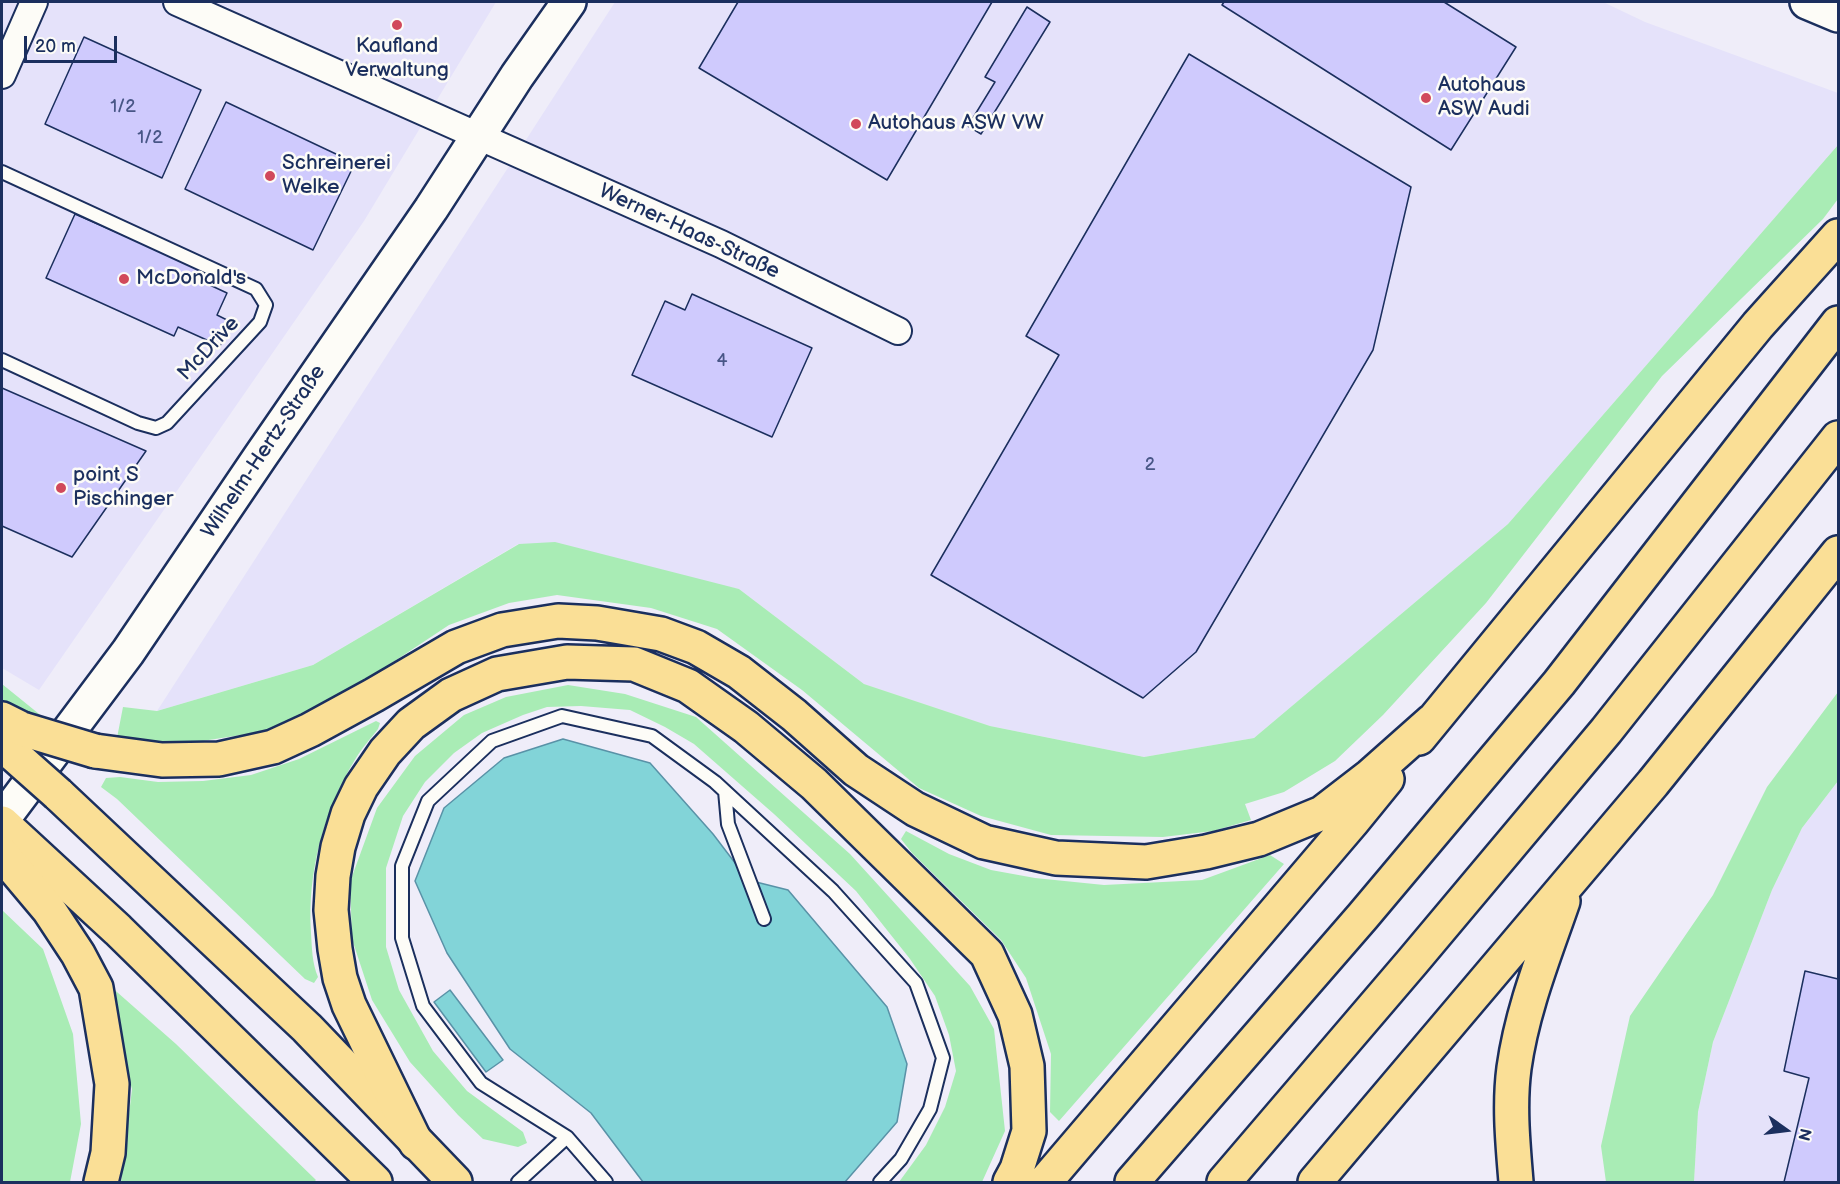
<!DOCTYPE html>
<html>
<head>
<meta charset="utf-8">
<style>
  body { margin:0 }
  #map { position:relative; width:1840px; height:1184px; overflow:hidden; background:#efedf9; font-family:"Balsamiq Sans",sans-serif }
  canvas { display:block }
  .frame { position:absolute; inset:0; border:3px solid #1b2f5e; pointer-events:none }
  .north { position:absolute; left:1756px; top:1100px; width:60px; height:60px; -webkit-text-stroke:4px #fdfcf7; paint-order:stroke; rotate:104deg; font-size:16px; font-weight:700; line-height:24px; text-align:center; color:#1b2f5e }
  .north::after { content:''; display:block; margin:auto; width:21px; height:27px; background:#1b2f5e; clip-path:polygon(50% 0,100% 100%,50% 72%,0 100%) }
  .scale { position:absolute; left:24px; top:36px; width:93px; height:27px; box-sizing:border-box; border:3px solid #1b2f5e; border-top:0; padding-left:8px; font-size:18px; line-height:21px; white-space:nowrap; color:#1b2f5e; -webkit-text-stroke:4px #fdfcf7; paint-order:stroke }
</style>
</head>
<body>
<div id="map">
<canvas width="1840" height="1184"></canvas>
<div class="frame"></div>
<div class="north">N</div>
<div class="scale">20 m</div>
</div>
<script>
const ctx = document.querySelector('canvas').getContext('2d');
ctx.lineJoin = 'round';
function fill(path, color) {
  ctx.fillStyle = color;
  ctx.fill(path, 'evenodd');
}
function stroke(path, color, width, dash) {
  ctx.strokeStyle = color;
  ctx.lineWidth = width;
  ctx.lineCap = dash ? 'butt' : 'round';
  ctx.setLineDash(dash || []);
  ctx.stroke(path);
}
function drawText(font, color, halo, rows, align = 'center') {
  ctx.font = font + ' "Balsamiq Sans",sans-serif';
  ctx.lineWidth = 5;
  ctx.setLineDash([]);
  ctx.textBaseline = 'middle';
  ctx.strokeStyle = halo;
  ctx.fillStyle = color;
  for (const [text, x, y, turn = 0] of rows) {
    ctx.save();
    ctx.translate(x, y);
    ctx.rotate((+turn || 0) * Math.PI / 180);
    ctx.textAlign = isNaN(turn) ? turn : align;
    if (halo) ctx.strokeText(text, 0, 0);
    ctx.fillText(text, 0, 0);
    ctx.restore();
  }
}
const built = new Path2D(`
  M 2,2 L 496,2 L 364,221 L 39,690 L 2,668 Z
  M 615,2 L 1603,2 L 1645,22 L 1838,93 L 1838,145 L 1508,524 L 1254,738 L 1144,757 L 990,726 L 864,684 L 739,589 L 518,544 L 313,665 L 157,711 Z
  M 1838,781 L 1838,1182 L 1694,1182 L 1698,1112 L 1713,1042 L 1772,890 L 1802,828 Z`);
const green = new Path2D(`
  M 1838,145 L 1838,199 L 1823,219 L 1662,376 L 1486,603 L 1383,715 L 1335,761 L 1284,792 L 1245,804 L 1251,820 L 1213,831 L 1163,837 L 1051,835 L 981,816 L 919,788 L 802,690 L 717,629 L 651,608 L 557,595 L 509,603 L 449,625 L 357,686 L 315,710 L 261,732 L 202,741 L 116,743 L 123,707 L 157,711 L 313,665 L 519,544 L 555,542 L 739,589 L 864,684 L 990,726 L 1144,757 L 1254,738 L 1508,524 Z
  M 2,684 L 49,722 L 2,745 Z
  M 568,685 L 625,694 L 696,717 L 850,854 L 970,986 L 994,1029 L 1005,1131 L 982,1182 L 899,1182 L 926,1145 L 945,1107 L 956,1071 L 949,1035 L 935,996 L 910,959 L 856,891 L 774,814 L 694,744 L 665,727 L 630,710 L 581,706 L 547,707 L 523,715 L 482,733 L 454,753 L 425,782 L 403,816 L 386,868 L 386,947 L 399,990 L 433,1051 L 467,1091 L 523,1132 L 527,1143 L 518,1147 L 483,1139 L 458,1115 L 410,1062 L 372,1000 L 352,939 L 350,882 L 377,808 L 415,756 L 464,715 L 506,697 Z
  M 1838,692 L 1838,781 L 1802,828 L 1772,890 L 1713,1042 L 1698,1112 L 1694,1182 L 1606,1182 L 1601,1146 L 1630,1016 L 1713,895 L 1767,787 Z
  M 376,721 L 380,723 L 378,729 C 371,738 362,748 356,758 C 324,810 307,872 311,933 C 312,948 312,963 318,977 L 314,983 L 305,979 L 117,799 L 101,787 L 106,778 L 120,777 L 158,782 L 203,781 L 251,775 L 299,759 Z
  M 906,831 L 949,854 L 991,870 L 1035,878 L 1104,885 L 1202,880 L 1270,855 L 1284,864 L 1059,1121 L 1050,1112 L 1051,1054 L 1026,978 L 1001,940 L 912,853 L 901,839 Z
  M 2,910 L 43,949 L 73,1034 L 81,1124 L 70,1182 L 2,1182 Z
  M 109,985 L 176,1044 L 316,1180 L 314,1182 L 121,1182 L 132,1089 L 107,1004 Z`);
const water = new Path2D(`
  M 563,739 L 650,763 L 713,834 L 748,880 L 788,890 L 887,1007 L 907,1064 L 897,1122 L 845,1182 L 643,1182 L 591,1113 L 510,1049 L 447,953 L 415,881 L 444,808 L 504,758 Z
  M 450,990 L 503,1060 L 486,1072 L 434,1002 Z`);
const building = new Path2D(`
  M 738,2 L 992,2 L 887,180 L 699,68 Z
  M 1224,2 L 1444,2 L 1516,47 L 1451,150 L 1222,5 Z
  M 1027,7 L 1050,22 L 981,134 L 968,126 L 995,82 L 985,77 Z
  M 84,37 L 201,90 L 162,178 L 45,124 Z
  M 1189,54 L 1411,187 L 1373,350 L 1196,652 L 1143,698 L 931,575 L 1059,355 L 1026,336 Z
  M 226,102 L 355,163 L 313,250 L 185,189 Z
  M 75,214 L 203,270 L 199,280 L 227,293 L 217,315 L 231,322 L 220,346 L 178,327 L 174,336 L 46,278 Z
  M 692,294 L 812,348 L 772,437 L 632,375 L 665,301 L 685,310 Z
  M 2,388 L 146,451 L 72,557 L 2,526 Z
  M 1805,971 L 1838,979 L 1838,1182 L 1784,1182 L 1809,1078 L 1784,1071 Z`);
const service = new Path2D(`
  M 2,172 L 256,289 L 266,305 L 260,322 L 167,423 L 156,428 L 138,423 L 2,360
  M 725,791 L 728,824 L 764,919
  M 518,1182 L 567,1137
  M 606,1182 L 567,1137 L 481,1083 L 423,1006 L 402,938 L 402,866 L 428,801 L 492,741 L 562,716 L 652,736 L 715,782 L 833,891 L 916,983 L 943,1058 L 930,1109 L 901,1159 L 880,1182`);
const minor = new Path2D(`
  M 177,2 L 721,244 L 898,331
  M 2,75 L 34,2`);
const secondary = new Path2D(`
  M 1807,2 L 1838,15
  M 2,820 L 128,652 L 260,457 L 431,209 L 517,76 L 569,2`);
const trunk = new Path2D(`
  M 58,794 L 307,1028 L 455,1182
  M 2,823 L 118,930 L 375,1182`);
const motorway = new Path2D(`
  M 2,719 L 22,729
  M 1419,738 L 1758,325 L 1838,236
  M 95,751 L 162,760 L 219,759 L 273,747 L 310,730 L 374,695 L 456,647 L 502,630 L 558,621 L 597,623 L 661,634 L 696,647 L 739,672 L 794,715 L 856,770 L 915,809 L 984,842 L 1056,858 L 1146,862 L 1206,852 L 1259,839 L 1322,813 L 1370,776 L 1432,721
  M 2,854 L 49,910 L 78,954 L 96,988 L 112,1084 L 108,1153 L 101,1182
  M 416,1143 L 349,1005 L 340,978 L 335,949 L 331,910 L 333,876 L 338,847 L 348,814 L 361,787 L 385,752 L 411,724 L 451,695 L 497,674 L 567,662 L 634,664 L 688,686 L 746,727 L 814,784 L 987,954 L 1015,1015 L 1027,1066 L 1029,1131 L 1017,1169 L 1010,1182
  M 1045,1182 L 1352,822 L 1387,779
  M 1132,1182 L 1363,916 L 1559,683 L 1838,323
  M 1224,1182 L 1413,961 L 1606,731 L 1838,438
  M 1315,1182 L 1653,783 L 1838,553
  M 1516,1182 C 1513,1145 1509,1106 1514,1068 C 1522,1010 1544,956 1563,901`);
const trunkBridge = new Path2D(`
  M 5,747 L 58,794`);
const motorwayBridge = new Path2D(`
  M 22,729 L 95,751`);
const markers = [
  [397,25,6,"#d1495b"],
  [1426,98,6,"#d1495b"],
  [856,124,6,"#d1495b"],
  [270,176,6,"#d1495b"],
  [124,279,6,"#d1495b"],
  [61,488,6,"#d1495b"]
];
const numberNames = [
  ["1/2",123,107],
  ["1/2",150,138],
  ["4",722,361],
  ["2",1150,465]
];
const poiNames = [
  ["Kaufland",397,47,"center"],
  ["Verwaltung",397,71,"center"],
  ["Autohaus",1438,86],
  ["ASW Audi",1438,110],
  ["Autohaus ASW VW",868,124],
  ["Schreinerei",282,164],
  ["Welke",282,188],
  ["McDonald's",136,279],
  ["point S",73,476],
  ["Pischinger",73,500]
];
const streetNames = [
  ["Werner-Haas-Straße",689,232,25],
  ["McDrive",209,349,-47],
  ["Wilhelm-Hertz-Straße",264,452,-56]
];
fill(built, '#e5e2fa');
fill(green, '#a9ecb5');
fill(water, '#82d4d8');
stroke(water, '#5992a7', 1.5);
fill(building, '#cfcafd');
stroke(building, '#1b2f5e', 1.5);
stroke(service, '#1b2f5e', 16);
stroke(minor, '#1b2f5e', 30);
stroke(secondary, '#1b2f5e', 38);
stroke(trunk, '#1b2f5e', 38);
stroke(motorway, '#1b2f5e', 38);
stroke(service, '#fdfcf7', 12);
stroke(minor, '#fdfcf7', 26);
stroke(secondary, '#fdfcf7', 33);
stroke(trunk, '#fadf96', 33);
stroke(motorway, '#fadf96', 33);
stroke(trunkBridge, '#1b2f5e', 38, []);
stroke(motorwayBridge, '#1b2f5e', 38, []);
stroke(trunkBridge, '#fadf96', 33);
stroke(motorwayBridge, '#fadf96', 33);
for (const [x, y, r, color] of markers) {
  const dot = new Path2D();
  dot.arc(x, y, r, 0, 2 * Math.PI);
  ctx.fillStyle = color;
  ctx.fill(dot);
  stroke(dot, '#fdfcf7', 2);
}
drawText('18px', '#485686', null, numberNames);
drawText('21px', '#1b2f5e', '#fdfcf7', poiNames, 'left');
drawText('21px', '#1b2f5e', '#fdfcf7', streetNames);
</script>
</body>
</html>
